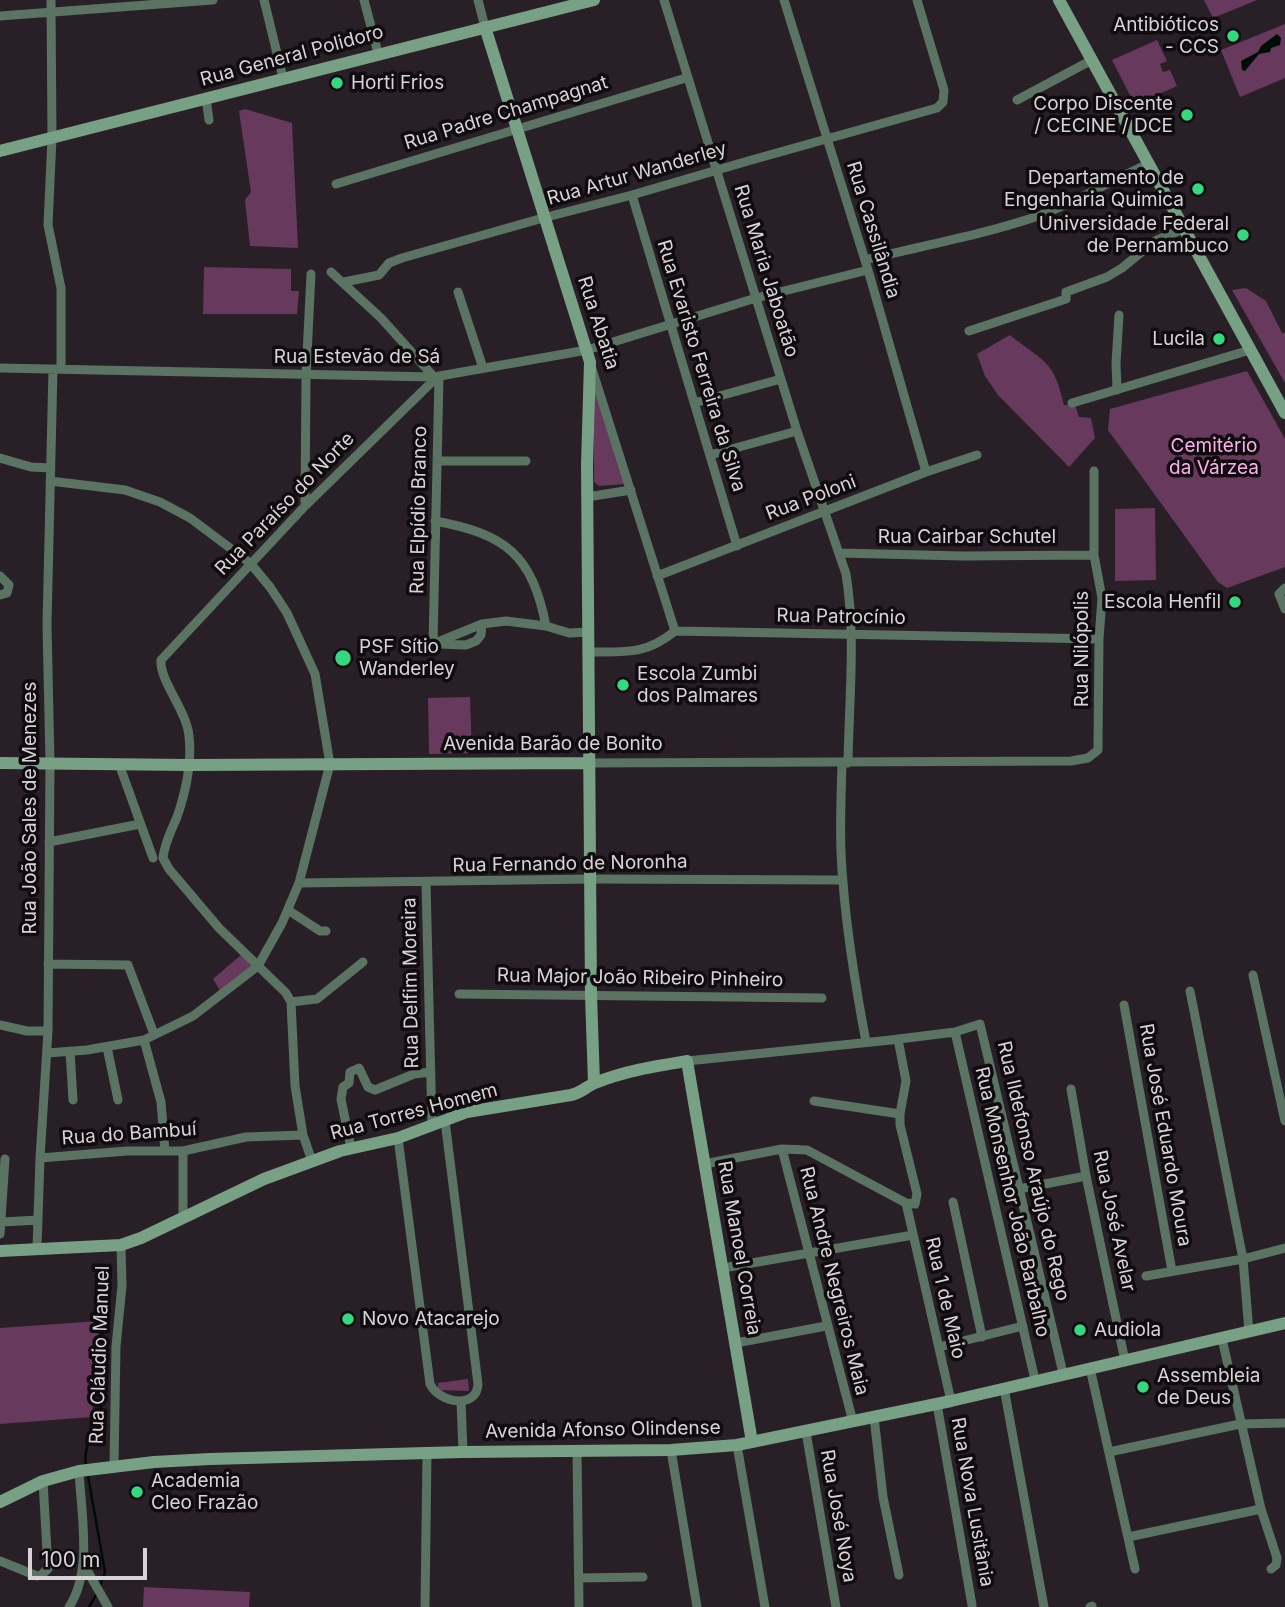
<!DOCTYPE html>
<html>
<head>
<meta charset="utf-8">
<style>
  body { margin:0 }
  #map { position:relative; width:1285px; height:1607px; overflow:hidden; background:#292027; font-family:Inter,sans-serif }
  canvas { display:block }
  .scale { position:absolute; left:28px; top:1548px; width:119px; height:32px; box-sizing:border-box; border:4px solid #d8d3d7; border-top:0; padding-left:9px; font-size:21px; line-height:24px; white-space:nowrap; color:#d8d3d7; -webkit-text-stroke:5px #0f0b0e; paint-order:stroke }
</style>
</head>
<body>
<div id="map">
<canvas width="1285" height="1607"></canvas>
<div class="scale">100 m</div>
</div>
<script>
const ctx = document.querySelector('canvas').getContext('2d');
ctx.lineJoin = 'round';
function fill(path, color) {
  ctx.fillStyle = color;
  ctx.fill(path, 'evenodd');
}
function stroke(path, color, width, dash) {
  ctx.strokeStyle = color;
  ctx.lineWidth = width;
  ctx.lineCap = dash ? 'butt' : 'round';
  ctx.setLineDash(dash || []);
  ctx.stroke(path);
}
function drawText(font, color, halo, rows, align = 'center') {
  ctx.font = font + ' Inter,sans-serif';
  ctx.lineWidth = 7;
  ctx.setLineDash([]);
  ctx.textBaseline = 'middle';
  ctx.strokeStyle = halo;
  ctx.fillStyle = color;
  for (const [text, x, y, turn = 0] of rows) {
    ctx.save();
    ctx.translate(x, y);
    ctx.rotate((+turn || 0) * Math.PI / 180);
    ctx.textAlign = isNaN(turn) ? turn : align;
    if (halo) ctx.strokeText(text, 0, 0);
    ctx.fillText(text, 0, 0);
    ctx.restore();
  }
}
const green = new Path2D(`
  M 1204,0 L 1257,0 L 1213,18 Z
  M 1285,24 L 1285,78 L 1240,97 L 1221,50 Z
  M 1157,40 L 1167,61 L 1160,64 L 1163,72 L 1170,70 L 1177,86 L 1135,105 L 1112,60 Z
  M 245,109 L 292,123 L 298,248 L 250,246 L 245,200 L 251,192 L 239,111 Z
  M 204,267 L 291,269 L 291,291 L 299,291 L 297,314 L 203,314 Z
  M 1246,288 L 1266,301 L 1282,333 L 1285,333 L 1285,383 L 1232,290 Z
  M 1010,335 C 1043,362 1054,359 1064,405 L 1075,405 L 1079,417 L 1091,418 L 1095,438 L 1069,467 L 998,395 L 985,376 L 977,354 Z
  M 1247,371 L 1285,439 L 1285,567 L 1227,588 L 1218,582 L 1108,430 L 1110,409 Z
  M 594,386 L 625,484 L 599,486 L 594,482 Z
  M 1155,508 L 1156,580 L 1115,581 L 1115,509 Z
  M 470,697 L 472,753 L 429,754 L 428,698 Z
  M 241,955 L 253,965 L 221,992 L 213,979 Z
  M 99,1321 L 92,1417 L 0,1424 L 0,1328 Z
  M 468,1379 L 469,1391 L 438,1390 L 438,1383 Z
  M 144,1587 L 250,1592 L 249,1607 L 143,1607 Z`);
const water = new Path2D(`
  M 1277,34 L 1281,38 L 1280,45 L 1271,48 L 1270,52 L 1259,54 L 1245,71 L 1242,70 L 1241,61 L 1258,52 L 1261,46 Z`);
const stream = new Path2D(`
  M 86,1466 C 82,1444 99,1424 102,1403 C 106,1371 97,1337 107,1305
  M 88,1476 L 105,1572 L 100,1586
  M 89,1607 L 96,1595`);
const street = new Path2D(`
  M 51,0 L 52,138 L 48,225 L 61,288 L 61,369
  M 264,0 L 283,78
  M 364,0 L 378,53
  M 478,0 L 485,27
  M 664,0 L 797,431 L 846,574 C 856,636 849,700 848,763
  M 784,0 L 868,270 L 926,472
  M 0,16 L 213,0
  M 206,98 L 209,120
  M 1017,100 L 1092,60
  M 336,184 L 686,78
  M 632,195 L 737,546
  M 865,260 C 921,246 987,234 1041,215 C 1078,201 1112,180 1148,164
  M 331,272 L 381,318 L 434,377
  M 344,282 L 379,275 L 389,263 L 402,258 L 543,218 L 632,195 L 748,161 L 937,108 L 943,102 L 944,90 L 917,0
  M 458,292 L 483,368
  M 969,331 L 1066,299 L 1066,292 L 1107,277 L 1122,268 L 1155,241 L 1183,229
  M 0,368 L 434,377 L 587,350 L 756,298 L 868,270
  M 592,369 L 675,631
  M 439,377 L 433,644 L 482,624 L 506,621 L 546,626 L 569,633 L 589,632
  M 1117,390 L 1116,363 L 1119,315
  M 694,403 L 781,379
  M 1072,403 L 1250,350
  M 710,455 L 797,431
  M 0,458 L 31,467 L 50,468
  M 437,461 L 526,461
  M 587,497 L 631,490
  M 305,506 L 306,375 L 311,274
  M 435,521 C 505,534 532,554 546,626
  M 840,553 L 962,556 L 1094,555
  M 0,576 L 9,585 L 7,593 L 0,595
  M 657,576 L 926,472 L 977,455
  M 1285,588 L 1279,594 L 1285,609
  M 439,644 L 466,645 L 476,641 L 481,635 L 482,624
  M 589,652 C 625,652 646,655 675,631 L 1099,639
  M 842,762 C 841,802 839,842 843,882 C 847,936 856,989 866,1042
  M 588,763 L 1071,761 L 1088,758 L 1098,750 L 1098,744 L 1099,639 L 1102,598 L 1094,555 L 1094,471
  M 119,764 L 153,858
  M 49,842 L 140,824
  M 299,883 L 591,879 L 842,880
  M 426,883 L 432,1125
  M 288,910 L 320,931 L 326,931
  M 48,964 L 128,965 L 154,1034
  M 1253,975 L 1285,1121
  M 1190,991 L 1243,1259 L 1249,1332
  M 459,994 L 822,998
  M 291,1002 L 317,999 L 363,962
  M 1124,1005 L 1172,1271
  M 0,1025 L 27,1031 L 48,1031
  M 955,1032 L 1035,1380
  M 898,1039 L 906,1081 L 900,1114 L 900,1125 L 917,1194 L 915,1204 L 906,1203
  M 144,1040 L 161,1102 L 165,1151
  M 107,1047 L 118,1100
  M 70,1051 L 73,1100
  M 47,1053 L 87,1050 L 144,1040 L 193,1016 L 258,966 L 282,923 L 299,883 L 330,764 L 315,674 L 287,613 L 270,587 L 250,563 L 190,518 L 160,502 L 125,490 L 50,481
  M 687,1061 L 891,1040 L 955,1032 L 980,1024 L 1063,1373
  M 1071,1089 L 1086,1176 L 1125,1361
  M 814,1101 L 900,1114
  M 398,1138 L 430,1384 C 440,1404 477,1409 478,1384 L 445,1121
  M 351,1148 L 341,1099 L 343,1087 L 349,1083 L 350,1072 L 359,1068 L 368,1087 L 375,1090 L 414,1074 L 431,1072
  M 782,1149 L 853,1422
  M 183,1151 L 183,1216
  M 40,1158 L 127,1151 L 183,1151 L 246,1137 L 303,1135
  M 312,1161 L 303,1135 L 295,1086 L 291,1002 L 286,993 L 219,928 L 169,869 L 163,858 C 164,844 172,829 177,817 C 186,791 192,763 189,736 C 187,711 159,680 161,660 L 305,506 L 437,377
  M 704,1164 L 782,1149 L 807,1150 L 906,1203
  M 1019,1189 L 1086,1176
  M 953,1202 L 982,1337
  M 906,1203 L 951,1401
  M 2,1222 L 38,1220
  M 0,1234 L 5,1159
  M 37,1248 L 40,1158 L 48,1031 L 50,763 L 47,624 L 53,369
  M 723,1268 L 913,1235
  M 1146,1276 L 1243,1259 L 1285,1248
  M 1222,1339 L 1261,1509 L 1277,1558 L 1276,1565 L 1271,1569
  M 736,1343 L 826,1326
  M 939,1347 L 1023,1326
  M 1090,1368 L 1135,1569
  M 1004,1388 L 1044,1607
  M 461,1401 L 463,1452
  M 937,1404 L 972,1605
  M 874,1417 L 883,1497 L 899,1575
  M 806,1432 L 836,1607
  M 737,1445 L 765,1607
  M 671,1450 L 697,1607
  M 577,1452 L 579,1607
  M 1109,1452 L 1240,1424 L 1285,1423
  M 114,1466 L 116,1346 L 122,1286 L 121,1245
  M 1128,1537 L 1261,1509
  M 0,1561 L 37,1576 L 41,1575 L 48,1569 L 43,1481
  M 83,1563 L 108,1607
  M 579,1578 L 643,1577
  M 69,1607 C 93,1571 81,1513 79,1471
  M 425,1607 L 427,1453
  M 1090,1607 L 1092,1606`);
const secondary = new Path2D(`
  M 1059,0 L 1285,413
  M 485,27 L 590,362 L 587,465 L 591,995 L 594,1083
  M 0,151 L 594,0
  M 0,763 L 189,765 L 588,763
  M 0,1251 L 121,1245 L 141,1238 L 264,1179 L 340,1151 L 398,1138 L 467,1112 L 571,1095 C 581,1093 587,1086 595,1083 C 624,1071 656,1066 687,1061 L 752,1442
  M 0,1502 L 43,1481 L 79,1471 L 154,1462 L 210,1459 L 463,1452 L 671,1450 L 737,1445 L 951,1401 L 1285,1323`);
const markers = [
  [1233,36,7,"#34d881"],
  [337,83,7,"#34d881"],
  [1187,115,7,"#34d881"],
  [1198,189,7,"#34d881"],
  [1243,235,7,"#34d881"],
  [1219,339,7,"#34d881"],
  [1235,602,7,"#34d881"],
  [343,658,9,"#34d881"],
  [623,685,7,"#34d881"],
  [348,1319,7,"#34d881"],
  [1080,1330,7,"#34d881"],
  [1143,1387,7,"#34d881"],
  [137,1492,7,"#34d881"]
];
const poiNames = [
  ["Antibióticos",1219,25,"right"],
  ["- CCS",1219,47,"right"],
  ["Horti Frios",351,83],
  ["Corpo Discente",1173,104,"right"],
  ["/ CECINE / DCE",1173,126,"right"],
  ["Departamento de",1184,178,"right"],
  ["Engenharia Quimica",1184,200,"right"],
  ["Universidade Federal",1229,224,"right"],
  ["de Pernambuco",1229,246,"right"],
  ["Lucila",1205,339,"right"],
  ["Escola Henfil",1221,602,"right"],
  ["PSF Sítio",359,647],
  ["Wanderley",359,669],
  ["Escola Zumbi",637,674],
  ["dos Palmares",637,696],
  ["Novo Atacarejo",362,1319],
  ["Audiola",1094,1330],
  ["Assembleia",1157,1376],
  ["de Deus",1157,1398],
  ["Academia",151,1481],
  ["Cleo Frazão",151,1503]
];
const streetNames = [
  ["Rua General Polidoro",292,56,-15],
  ["Rua Padre Champagnat",506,113,-17],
  ["Rua Artur Wanderley",637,174,-16],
  ["Rua Cassilândia",873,230,73],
  ["Rua Maria Jaboatão",766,271,73],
  ["Rua Abatia",598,323,72],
  ["Rua Estevão de Sá",357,357],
  ["Rua Evaristo Ferreira da Silva",701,366,73],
  ["Rua Poloni",811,498,-21],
  ["Rua Paraíso do Norte",285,504,-46],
  ["Rua Elpídio Branco",419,510,-89],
  ["Rua Cairbar Schutel",967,537],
  ["Rua Patrocínio",841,617,1],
  ["Rua Nilópolis",1082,649,-90],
  ["Avenida Barão de Bonito",553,744],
  ["Rua João Sales de Menezes",30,808,-90],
  ["Rua Fernando de Noronha",570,864,-1],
  ["Rua Major João Ribeiro Pinheiro",640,978,1],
  ["Rua Delfim Moreira",411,983,-91],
  ["Rua Torres Homem",414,1112,-15],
  ["Rua do Bambuí",129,1134,-4],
  ["Rua José Eduardo Moura",1165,1135,80],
  ["Rua Ildefonso Araújo do Rego",1033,1171,77],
  ["Rua Monsenhor João Barbalho",1012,1202,77],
  ["Rua José Avelar",1114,1221,78],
  ["Rua Manoel Correia",739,1248,80],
  ["Rua Andre Negreiros Maia",834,1281,76],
  ["Rua 1 de Maio",945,1298,77],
  ["Rua Cláudio Manuel",100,1355,-88],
  ["Avenida Afonso Olindense",603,1430,-1],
  ["Rua Nova Lusitânia",972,1502,80],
  ["Rua José Noya",838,1516,80]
];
const parkNames = [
  ["Cemitério",1214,446],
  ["da Várzea",1214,468]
];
fill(green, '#67395d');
fill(water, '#000d04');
stroke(stream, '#000d04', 2.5);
stroke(street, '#5a7362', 9);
stroke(secondary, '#78a085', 12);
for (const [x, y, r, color] of markers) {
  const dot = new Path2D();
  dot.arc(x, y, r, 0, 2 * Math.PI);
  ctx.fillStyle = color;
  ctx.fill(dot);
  stroke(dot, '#0f0b0e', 2.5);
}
drawText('19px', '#d8d3d7', '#0f0b0e', poiNames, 'left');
drawText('19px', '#d8d3d7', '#0f0b0e', streetNames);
drawText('19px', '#fbaeea', '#0f0b0e', parkNames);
</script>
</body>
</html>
